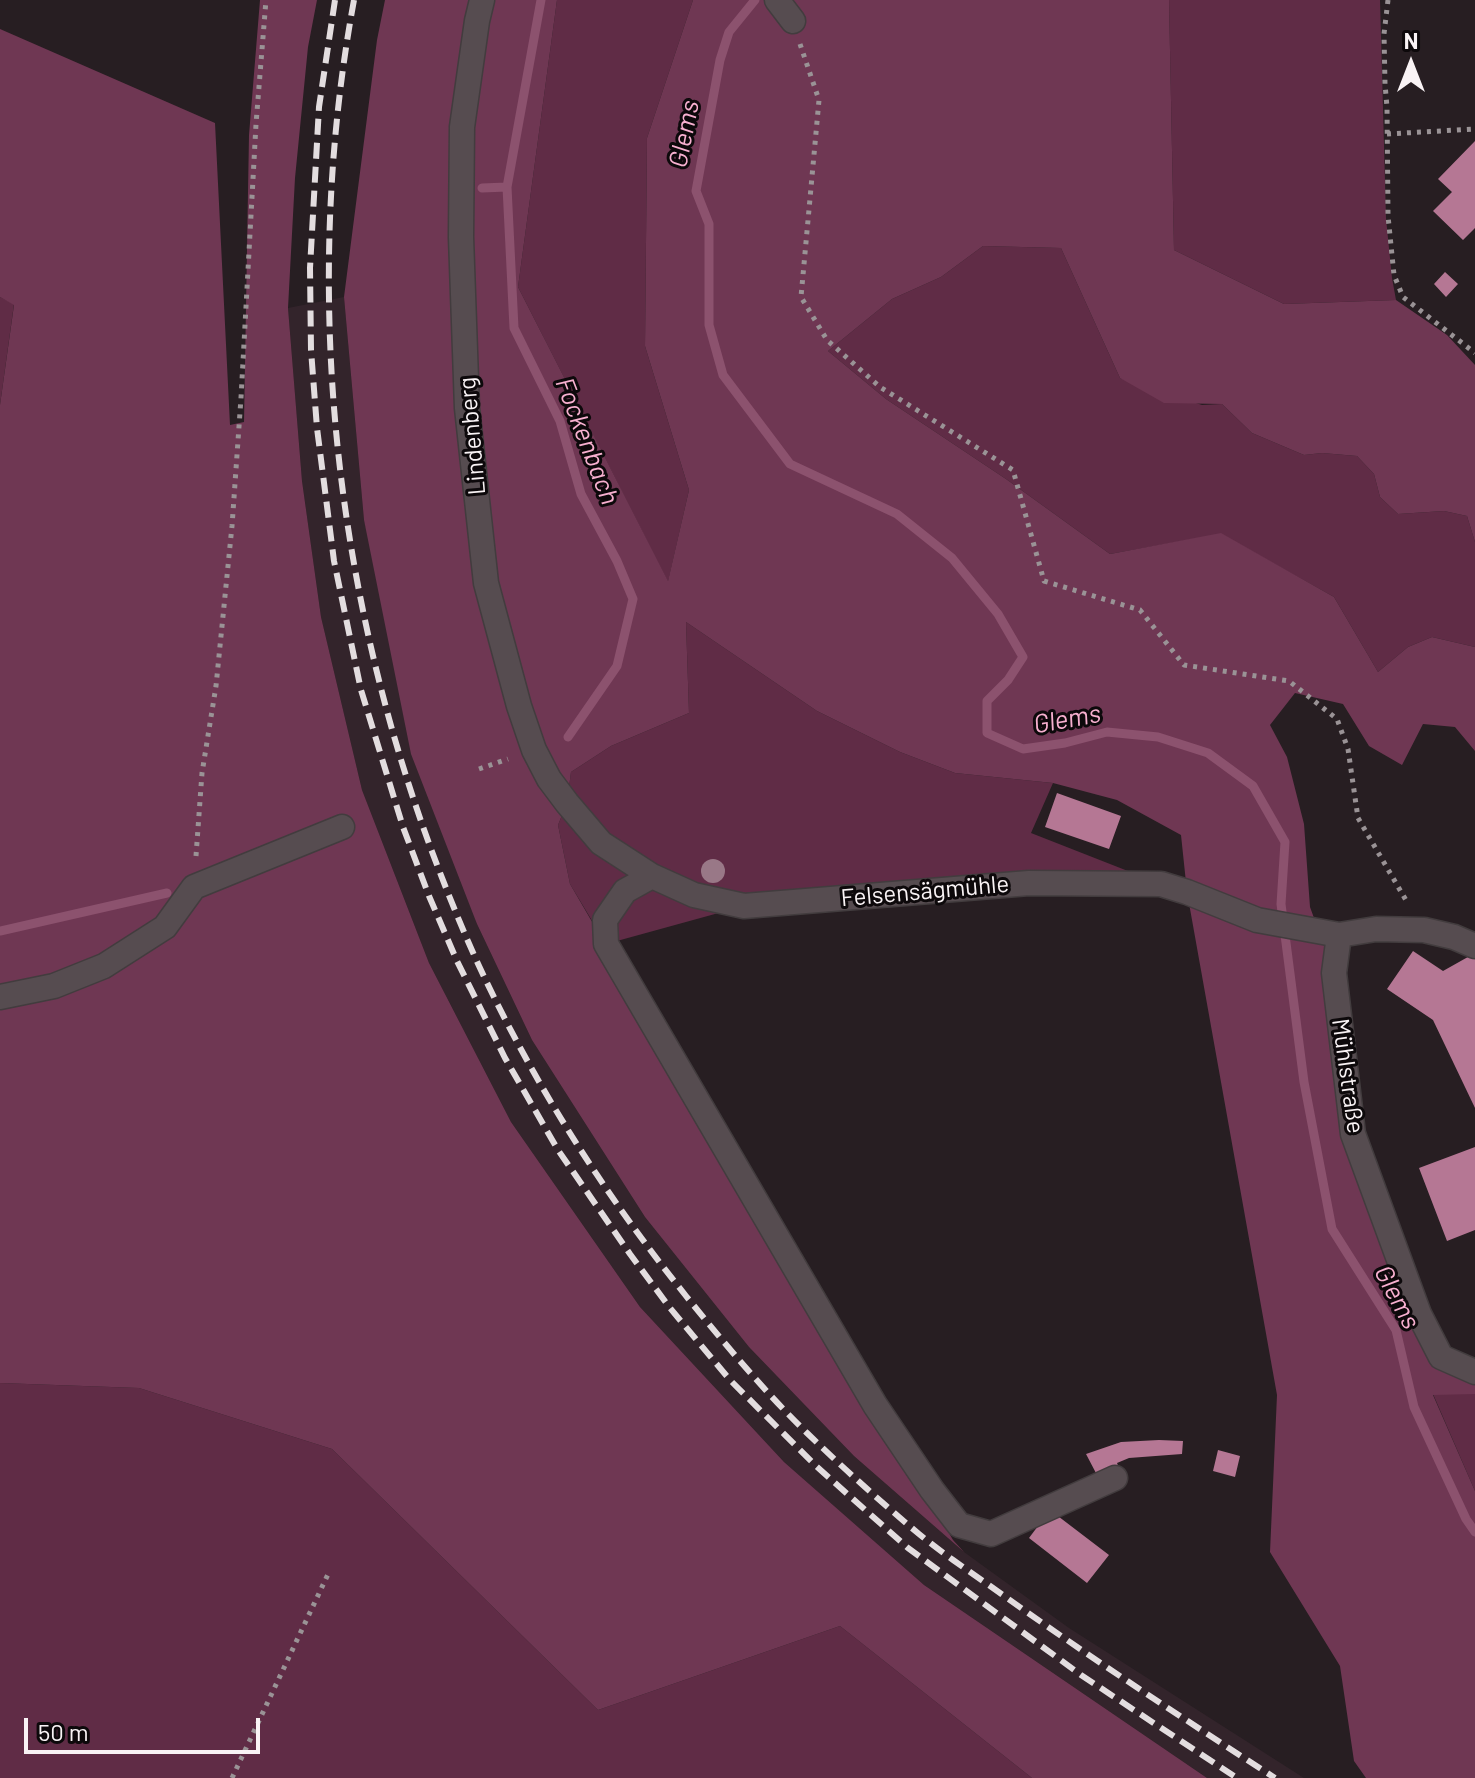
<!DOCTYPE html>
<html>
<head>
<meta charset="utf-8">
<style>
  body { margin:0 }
  #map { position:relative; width:1475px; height:1778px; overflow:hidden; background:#271e22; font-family:Barlow,sans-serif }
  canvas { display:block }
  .north { position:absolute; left:1371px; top:24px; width:80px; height:80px; -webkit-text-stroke:6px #0d090b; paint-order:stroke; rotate:0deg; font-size:22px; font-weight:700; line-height:32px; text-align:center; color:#f9f3f5 }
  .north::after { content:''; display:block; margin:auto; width:28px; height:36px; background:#f9f3f5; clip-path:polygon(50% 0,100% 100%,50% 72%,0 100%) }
  .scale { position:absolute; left:24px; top:1718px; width:236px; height:36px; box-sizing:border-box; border:4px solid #f9f3f5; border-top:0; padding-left:10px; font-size:24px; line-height:28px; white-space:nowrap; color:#f9f3f5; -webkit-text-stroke:6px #0d090b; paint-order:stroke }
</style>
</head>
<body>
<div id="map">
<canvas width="1475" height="1778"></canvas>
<div class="north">N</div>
<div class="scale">50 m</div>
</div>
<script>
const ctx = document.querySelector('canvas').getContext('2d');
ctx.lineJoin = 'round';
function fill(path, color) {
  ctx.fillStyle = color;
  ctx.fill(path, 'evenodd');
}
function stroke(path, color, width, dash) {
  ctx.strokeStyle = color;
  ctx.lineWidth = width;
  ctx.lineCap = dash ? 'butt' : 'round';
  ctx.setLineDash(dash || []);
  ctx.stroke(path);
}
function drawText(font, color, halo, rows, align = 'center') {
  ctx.font = font + ' Barlow,sans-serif';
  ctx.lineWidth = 6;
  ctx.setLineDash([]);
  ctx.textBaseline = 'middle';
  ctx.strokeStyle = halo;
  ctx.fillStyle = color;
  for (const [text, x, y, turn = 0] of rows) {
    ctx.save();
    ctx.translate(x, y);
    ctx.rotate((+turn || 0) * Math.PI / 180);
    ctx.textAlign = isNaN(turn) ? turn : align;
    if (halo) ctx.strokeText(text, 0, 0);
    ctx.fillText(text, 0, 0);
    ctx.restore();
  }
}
const built = new Path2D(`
  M 344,297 L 364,520 L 477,924 L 532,1040 L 645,1217 L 749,1347 L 854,1456 L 964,1552 L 1069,1628 L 1304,1778 L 1207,1778 L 924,1585 L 784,1462 L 640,1307 L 511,1122 L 429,963 L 362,790 L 321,617 L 302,481 L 288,308 Z`);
const green = new Path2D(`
  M 557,0 L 693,0 L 647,138 L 645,346 L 689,490 L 668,582 L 518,287 Z
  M 1169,0 L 1380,0 L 1386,218 L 1392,278 L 1396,300 L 1284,304 L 1174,250 Z
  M 983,246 L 1061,248 L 1120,378 L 1202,405 L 1222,404 L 1252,433 L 1304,455 L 1322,453 L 1357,456 L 1374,474 L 1380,497 L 1398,514 L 1444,511 L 1467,516 L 1475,542 L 1475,647 L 1432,637 L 1408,647 L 1378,672 L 1334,597 L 1221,534 L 1110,554 L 1006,479 L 886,399 L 828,351 L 892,299 L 941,277 Z
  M 0,297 L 14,304 L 0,405 Z
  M 686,622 L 817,711 L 900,752 L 955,773 L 1053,783 L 1031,833 L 1161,884 L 744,906 L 606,944 L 570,884 L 558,825 L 567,803 L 571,772 L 611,746 L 689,713 Z
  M 0,1383 L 139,1388 L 332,1449 L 598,1710 L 840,1626 L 1032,1778 L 0,1778 Z
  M 1433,1394 L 1475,1394 L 1475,1491 Z`);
const forest = new Path2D(`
  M 260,0 L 317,0 L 308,47 L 295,178 L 288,308 L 302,481 L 321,617 L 362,790 L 429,963 L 511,1122 L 640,1307 L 784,1462 L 924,1585 L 1207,1778 L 1032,1778 L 840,1626 L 598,1710 L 332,1449 L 139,1388 L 0,1383 L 0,405 L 14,305 L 0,297 L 0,29 L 215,123 L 230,425 L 244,422 L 249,135 Z
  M 385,0 L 557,0 L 518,287 L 668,581 L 689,490 L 645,346 L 647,138 L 693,0 L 1169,0 L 1174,250 L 1284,304 L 1396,300 L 1447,335 L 1475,365 L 1475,542 L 1467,516 L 1444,511 L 1398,514 L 1380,497 L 1374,474 L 1357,456 L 1322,453 L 1304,455 L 1252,433 L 1222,404 L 1164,403 L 1120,378 L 1061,248 L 983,246 L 941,277 L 892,299 L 828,351 L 886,399 L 1006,479 L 1110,554 L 1221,533 L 1334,597 L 1378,672 L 1408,647 L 1432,637 L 1475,647 L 1475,751 L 1455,727 L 1423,724 L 1402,765 L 1369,746 L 1343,704 L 1295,693 L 1270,725 L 1287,757 L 1304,824 L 1310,907 L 1334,973 L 1353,1134 L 1441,1357 L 1475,1372 L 1475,1394 L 1433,1395 L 1475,1491 L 1475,1778 L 1366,1778 L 1354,1761 L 1340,1666 L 1270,1552 L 1277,1395 L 1187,892 L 1181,835 L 1117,800 L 1053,783 L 955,773 L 900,752 L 817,711 L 686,622 L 689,713 L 611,746 L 571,772 L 567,803 L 558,825 L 570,884 L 953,1540 L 964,1552 L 854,1456 L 749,1347 L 645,1217 L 532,1040 L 477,924 L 411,754 L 364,520 L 344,297 L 377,40 Z`);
const stream = new Path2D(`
  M 541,0 L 507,187 L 514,328 L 560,421 L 581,494 L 617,561 L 633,599 L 617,666 L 568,737
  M 755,0 L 729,32 L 720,60 L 696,191 L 709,224 L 709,325 L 723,375 L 790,464 L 897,514 L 952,558 L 998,614 L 1023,657 L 1008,680 L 987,701 L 987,733 L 1023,749 L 1065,743 L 1107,732 L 1158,737 L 1208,753 L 1253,786 L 1285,842 L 1281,904 L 1304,1082 L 1332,1229 L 1396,1330 L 1414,1407 L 1466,1519 L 1475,1532
  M 482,188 L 507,187
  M 0,931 L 167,893`);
const building = new Path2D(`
  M 1475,141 L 1475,228 L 1463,240 L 1433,211 L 1452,192 L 1438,179 Z
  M 1445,272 L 1458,284 L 1446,297 L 1434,284 Z
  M 1057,793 L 1121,816 L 1109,849 L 1045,827 Z
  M 1413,951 L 1443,971 L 1475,953 L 1475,1108 L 1433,1020 L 1387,989 Z
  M 1475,1147 L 1475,1230 L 1447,1241 L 1419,1168 Z
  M 1159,1440 L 1183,1441 L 1182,1454 L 1129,1458 L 1117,1463 L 1119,1468 L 1097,1475 L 1086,1454 L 1121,1442 Z
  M 1218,1450 L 1240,1456 L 1235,1477 L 1213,1471 Z
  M 1050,1510 L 1109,1555 L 1087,1583 L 1029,1538 Z`);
const path = new Path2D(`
  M 1388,0 L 1384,34 L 1385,84 L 1387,107 L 1388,216 L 1394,275 L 1403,297 L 1475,353
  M 800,44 L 819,100 L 801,297 L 827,340 L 880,387 L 1013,470 L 1044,581 L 1140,610 L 1184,665 L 1289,681 L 1337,719 L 1348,749 L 1358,818 L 1407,902
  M 1387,134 L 1475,129
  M 479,769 L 508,759
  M 196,856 L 202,773 L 216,686 L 232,526 L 241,398 L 256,124 L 266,0
  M 232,1778 L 330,1570`);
const minor = new Path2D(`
  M 482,0 L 477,21 L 462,127 L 461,237 L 467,408 L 486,583 L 519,706 L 534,750 L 549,779 L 567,803 L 601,843 L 652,876 L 694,895 L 744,906 L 1029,883 L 1161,884 L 1187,892 L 1257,920 L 1339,935 L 1376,929 L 1424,930 L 1454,937 L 1475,946
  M 777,0 L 793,21
  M 652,876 L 625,891 L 605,920 L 606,944 L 875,1405 L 932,1490 L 959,1525 L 991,1534 L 1115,1478
  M 1339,935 L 1334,973 L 1353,1134 L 1419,1314 L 1441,1357 L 1475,1372
  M 0,997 L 54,986 L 104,966 L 165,927 L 194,887 L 342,827`);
const rail = new Path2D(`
  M 335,0 L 319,107 L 310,268 L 311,350 L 317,428 L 334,561 L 361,690 L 403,827 L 429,896 L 457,961 L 505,1058 L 558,1150 L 630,1254 L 670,1308 L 730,1380 L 816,1466 L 908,1548 L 1081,1675 L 1237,1778
  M 354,0 C 302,282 332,580 431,849 C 446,889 462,929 480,968 C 535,1086 605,1195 686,1296 C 725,1344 763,1390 807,1433 C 843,1468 881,1502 919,1534 C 947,1557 978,1577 1007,1598 C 1094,1660 1184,1719 1275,1778`);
const trees = [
  [713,871]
];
const streetNames = [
  ["Lindenberg",472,436,-95],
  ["Felsensägmühle",925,891,-5],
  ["Mühlstraße",1348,1076,82]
];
const waterNames = [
  ["Glems",684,134,-79],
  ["Fockenbach",587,441,69],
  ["Glems",1067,719,-10],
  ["Glems",1397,1297,62]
];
fill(built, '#33242b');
fill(green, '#602c46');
fill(forest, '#6f3753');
stroke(stream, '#8c526e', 9);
fill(building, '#b57794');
stroke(minor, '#423c3e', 27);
stroke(path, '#9a9396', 5, [4, 6]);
stroke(minor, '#564c50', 24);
stroke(rail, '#e3dddf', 6, [16, 8]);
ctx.fillStyle = '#997887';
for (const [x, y] of trees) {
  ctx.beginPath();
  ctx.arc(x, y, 12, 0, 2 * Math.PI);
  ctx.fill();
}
drawText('24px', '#f9f3f5', '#0d090b', streetNames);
drawText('italic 26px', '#f8b0d0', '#0d090b', waterNames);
</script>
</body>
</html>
